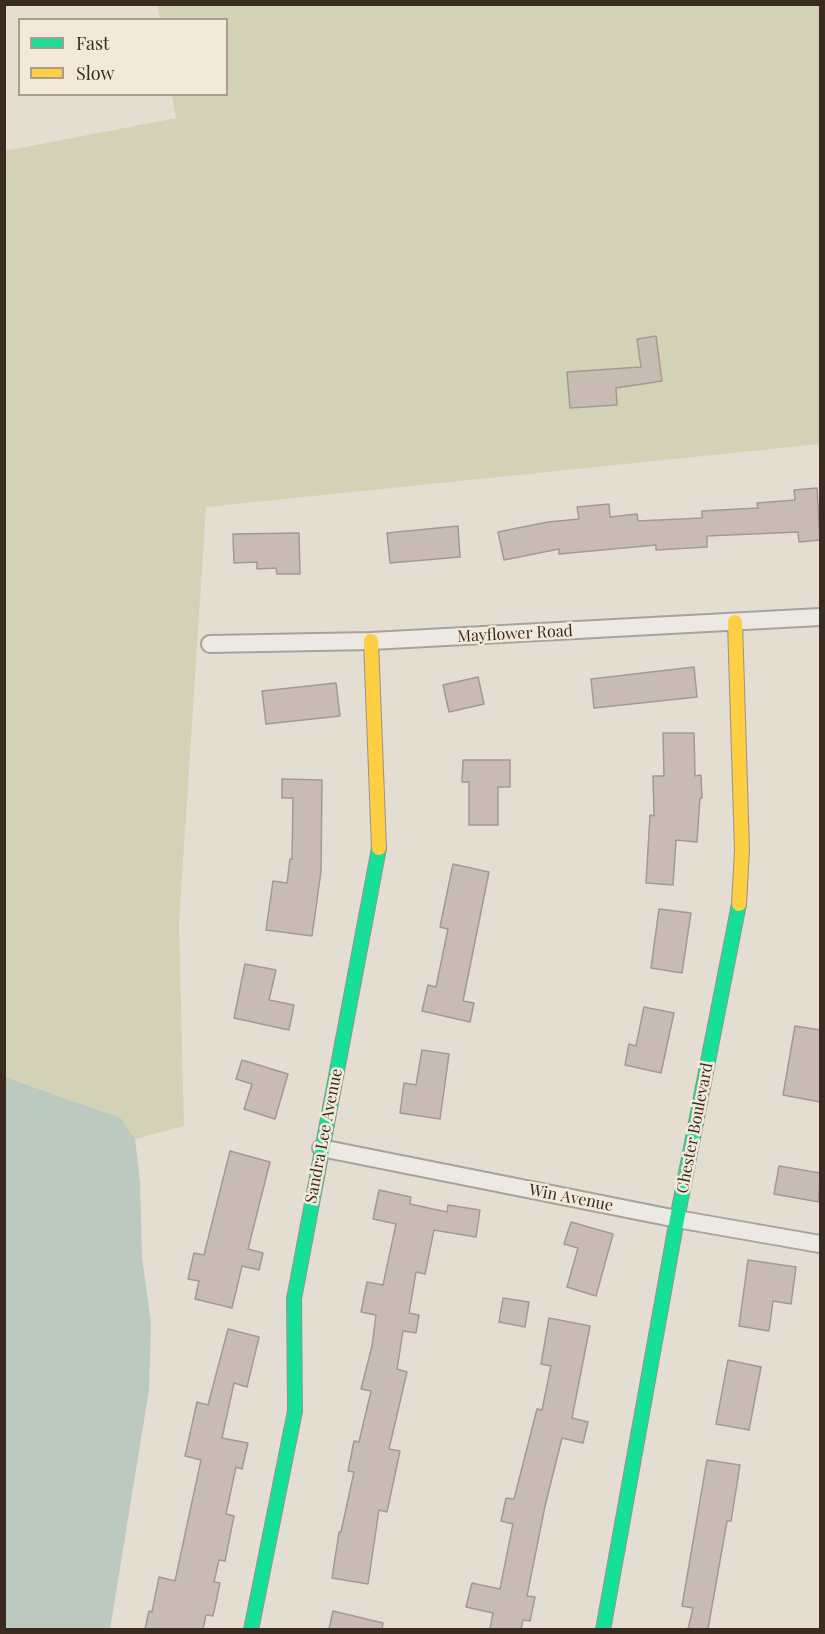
<!DOCTYPE html>
<html>
<head>
<meta charset="utf-8">
<style>
  body { margin:0 }
  #map { position:relative; width:825px; height:1634px; overflow:hidden; background:#e3ddd2; font-family:"Playfair Display",serif }
  canvas { display:block }
  .frame { position:absolute; inset:0; border:6px solid #392b22; pointer-events:none }
  .legend { position:absolute; left:18px; top:18px; width:210px; height:78px; box-sizing:border-box; background:#f3e9d9; border:2px solid #a99d90; margin:0; padding:8px 10px; list-style:none; font-size:18px; color:#392b22 }
  .legend li { display:flex; align-items:center; gap:12px; height:30px }
  .legend b { width:30px; border:2px solid #a99d90 }
</style>
</head>
<body>
<div id="map">
<canvas width="825" height="1634"></canvas>
<div class="frame"></div>
<ul class="legend">
<li><b style="height:8px;background:#16e098"></b>Fast</li>
<li><b style="height:8px;background:#ffcf43"></b>Slow</li>
</ul>
</div>
<script>
const ctx = document.querySelector('canvas').getContext('2d');
ctx.lineJoin = 'round';
function fill(path, color) {
  ctx.fillStyle = color;
  ctx.fill(path, 'evenodd');
}
function stroke(path, color, width, dash) {
  ctx.strokeStyle = color;
  ctx.lineWidth = width;
  ctx.lineCap = dash ? 'butt' : 'round';
  ctx.setLineDash(dash || []);
  ctx.stroke(path);
}
function drawText(font, color, halo, rows, align = 'center') {
  ctx.font = font + ' "Playfair Display",serif';
  ctx.lineWidth = 5;
  ctx.setLineDash([]);
  ctx.textBaseline = 'middle';
  ctx.strokeStyle = halo;
  ctx.fillStyle = color;
  for (const [text, x, y, turn = 0] of rows) {
    ctx.save();
    ctx.translate(x, y);
    ctx.rotate((+turn || 0) * Math.PI / 180);
    ctx.textAlign = isNaN(turn) ? turn : align;
    if (halo) ctx.strokeText(text, 0, 0);
    ctx.fillText(text, 0, 0);
    ctx.restore();
  }
}
const green = new Path2D(`
  M 158,5 L 820,5 L 820,444 L 206,507 L 179,924 L 184,1126 L 135,1139 L 121,1118 L 5,1077 L 5,151 L 176,118 L 172,95 L 226,94 L 226,20 L 160,19 Z`);
const water = new Path2D(`
  M 5,1077 L 121,1118 L 135,1139 L 140,1182 L 142,1257 L 151,1323 L 149,1390 L 110,1629 L 5,1629 Z`);
const building = new Path2D(`
  M 656,336 L 662,381 L 616,388 L 617,405 L 570,408 L 567,372 L 641,367 L 637,339 Z
  M 817,488 L 820,540 L 799,542 L 798,532 L 707,536 L 707,547 L 656,550 L 656,545 L 559,554 L 559,549 L 504,560 L 498,532 L 548,522 L 579,519 L 577,507 L 609,504 L 610,517 L 637,514 L 638,521 L 702,518 L 702,511 L 758,508 L 757,503 L 795,500 L 794,490 Z
  M 458,526 L 460,557 L 390,563 L 387,533 Z
  M 299,533 L 300,574 L 277,574 L 276,568 L 257,569 L 257,562 L 234,563 L 233,534 Z
  M 694,667 L 697,697 L 594,708 L 591,679 Z
  M 478,677 L 484,704 L 449,712 L 443,685 Z
  M 336,683 L 340,716 L 266,724 L 262,691 Z
  M 663,733 L 694,733 L 695,776 L 701,775 L 702,798 L 700,798 L 697,842 L 676,840 L 673,885 L 646,883 L 650,815 L 654,816 L 653,776 L 664,776 Z
  M 463,760 L 510,760 L 510,787 L 498,787 L 498,825 L 469,825 L 469,782 L 462,782 Z
  M 282,779 L 322,780 L 321,871 L 312,936 L 266,930 L 273,881 L 287,883 L 290,859 L 292,859 L 293,798 L 282,798 Z
  M 453,864 L 489,872 L 463,1001 L 474,1003 L 470,1022 L 422,1011 L 428,985 L 436,987 L 448,929 L 440,927 Z
  M 659,909 L 691,913 L 682,973 L 651,968 Z
  M 245,964 L 276,970 L 269,1000 L 294,1005 L 289,1030 L 234,1018 Z
  M 644,1007 L 674,1013 L 661,1073 L 625,1065 L 629,1044 L 636,1046 Z
  M 795,1026 L 820,1030 L 820,1102 L 783,1095 Z
  M 422,1050 L 449,1054 L 440,1119 L 400,1113 L 404,1083 L 416,1085 Z
  M 242,1060 L 288,1074 L 275,1119 L 244,1109 L 252,1084 L 236,1079 Z
  M 230,1151 L 270,1162 L 248,1249 L 263,1253 L 259,1270 L 242,1266 L 232,1308 L 195,1299 L 199,1281 L 188,1279 L 194,1253 L 204,1255 Z
  M 779,1166 L 820,1173 L 819,1202 L 774,1194 Z
  M 379,1190 L 411,1197 L 410,1204 L 447,1212 L 448,1205 L 480,1210 L 476,1237 L 434,1230 L 425,1274 L 416,1272 L 409,1313 L 419,1315 L 416,1333 L 403,1331 L 397,1369 L 407,1372 L 389,1449 L 400,1451 L 387,1512 L 379,1510 L 368,1584 L 332,1578 L 339,1532 L 341,1532 L 354,1472 L 348,1471 L 354,1441 L 359,1442 L 371,1391 L 361,1389 L 372,1346 L 376,1315 L 361,1312 L 367,1282 L 383,1285 L 396,1224 L 373,1219 Z
  M 571,1222 L 613,1234 L 596,1296 L 567,1287 L 578,1248 L 564,1244 Z
  M 748,1260 L 796,1267 L 791,1304 L 773,1301 L 769,1331 L 739,1326 Z
  M 503,1298 L 529,1302 L 525,1327 L 499,1322 Z
  M 549,1318 L 590,1326 L 572,1418 L 588,1422 L 583,1443 L 562,1438 L 545,1506 L 527,1596 L 535,1597 L 530,1621 L 523,1620 L 521,1629 L 490,1629 L 493,1613 L 466,1607 L 472,1583 L 500,1589 L 513,1524 L 501,1521 L 506,1498 L 514,1499 L 537,1409 L 542,1410 L 551,1366 L 541,1364 Z
  M 228,1329 L 259,1337 L 247,1387 L 234,1383 L 222,1438 L 248,1443 L 242,1469 L 236,1467 L 226,1514 L 234,1516 L 225,1561 L 219,1560 L 214,1582 L 220,1583 L 213,1616 L 206,1615 L 203,1629 L 145,1629 L 149,1611 L 152,1612 L 159,1577 L 175,1581 L 201,1460 L 185,1456 L 197,1402 L 208,1405 Z
  M 728,1360 L 761,1367 L 749,1430 L 716,1424 Z
  M 707,1460 L 740,1465 L 731,1521 L 727,1521 L 708,1629 L 688,1629 L 693,1608 L 682,1606 Z
  M 333,1611 L 383,1623 L 382,1629 L 329,1629 Z`);
const street = new Path2D(`
  M 210,644 L 371,641 L 820,617
  M 321,1148 L 677,1219 L 820,1244`);
const fast = new Path2D(`
  M 251,1630 L 295,1411 L 294,1299 L 379,848
  M 603,1630 L 677,1219 L 739,904`);
const slow = new Path2D(`
  M 735,622 L 742,850 L 739,904
  M 371,641 L 379,848`);
const streetNames = [
  ["Mayflower Road",515,634,-3],
  ["Chester Boulevard",695,1128,-79],
  ["Sandra Lee Avenue",324,1136,-79],
  ["Win Avenue",571,1198,11]
];
fill(green, '#d4d2b6');
fill(water, '#bbc9bf');
fill(building, '#c8bbb3');
stroke(building, '#a49991', 1.5);
stroke(street, '#a9a29a', 20);
stroke(fast, '#99928a', 16);
stroke(slow, '#99928a', 16);
stroke(street, '#ece8e2', 16);
stroke(fast, '#16e098', 14);
stroke(slow, '#ffcf43', 14);
drawText('16px', '#392b22', '#f3e9d9', streetNames);
</script>
</body>
</html>
